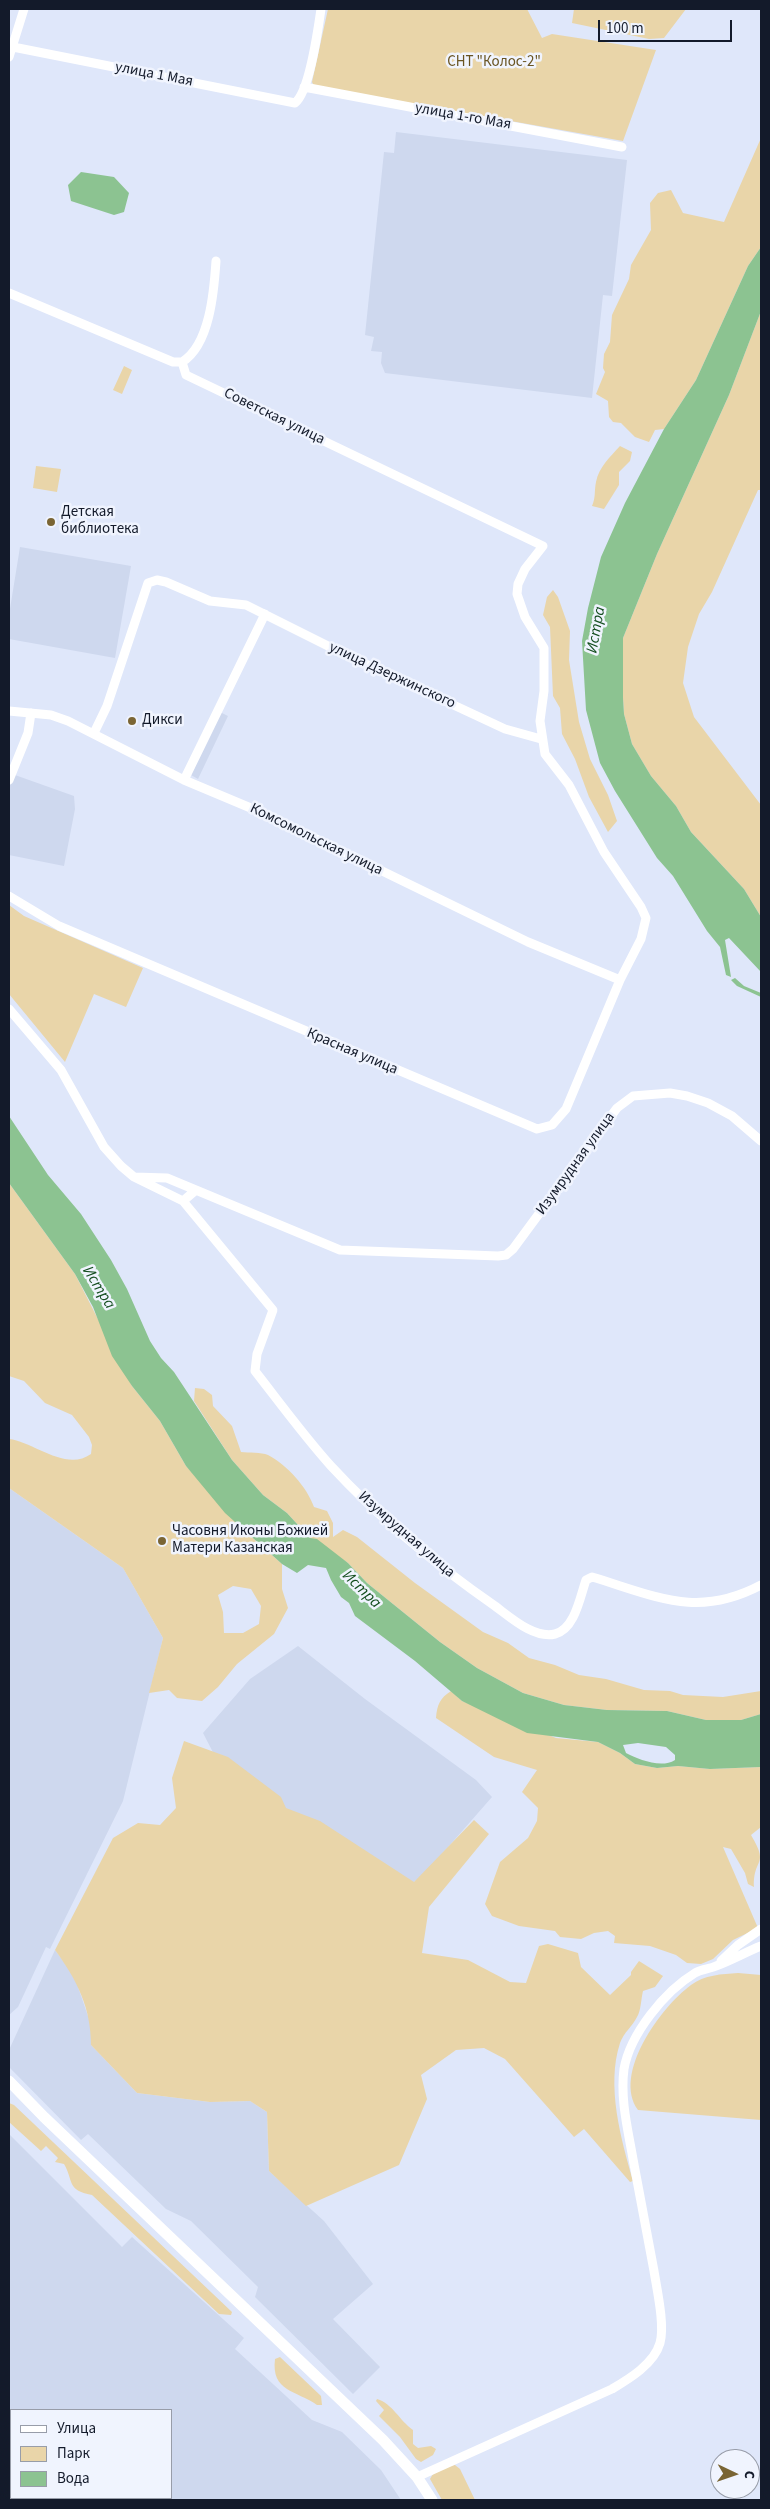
<!DOCTYPE html>
<html>
<head>
<meta charset="utf-8">
<style>
  body { margin:0 }
  #map { position:relative; width:770px; height:2509px; overflow:hidden; background:#dfe7fa; font-family:"Source Sans 3",sans-serif }
  canvas { display:block }
  .frame { position:absolute; inset:0; border:10px solid #131a2a; pointer-events:none }
  .legend { position:absolute; left:10px; top:2409px; width:162px; height:90px; box-sizing:border-box; background:#f0f4fe; border:1px solid #989da9; margin:0; padding:6px 9px; list-style:none; font-size:15px; color:#131a2a }
  .legend li { display:flex; align-items:center; gap:10px; height:25px }
  .legend b { width:25px; border:1px solid #989da9 }
  .north { position:absolute; left:710px; top:2449px; width:50px; height:50px; box-sizing:border-box; background:#f0f4fe; border:1px solid #989da9; border-radius:50%; rotate:93deg; font-size:14px; font-weight:700; line-height:20px; text-align:center; color:#131a2a }
  .north::after { content:''; display:block; margin:auto; width:18px; height:22px; background:#7a6534; clip-path:polygon(50% 0,100% 100%,50% 72%,0 100%) }
  .scale { position:absolute; left:598px; top:20px; width:134px; height:22px; box-sizing:border-box; border:2px solid #131a2a; border-top:0; padding-left:6px; font-size:15px; line-height:18px; white-space:nowrap; color:#131a2a; -webkit-text-stroke:4px #f0f4fe; paint-order:stroke }
</style>
</head>
<body>
<div id="map">
<canvas width="770" height="2509"></canvas>
<div class="frame"></div>
<ul class="legend">
<li><b style="height:6px;background:#fff"></b>Улица</li>
<li><b style="height:14px;background:#e9d5a9"></b>Парк</li>
<li><b style="height:14px;background:#8cc391"></b>Вода</li>
</ul>
<div class="north">С</div>
<div class="scale">100 m</div>
</div>
<script>
const ctx = document.querySelector('canvas').getContext('2d');
ctx.lineJoin = 'round';
function fill(path, color) {
  ctx.fillStyle = color;
  ctx.fill(path, 'evenodd');
}
function stroke(path, color, width, dash) {
  ctx.strokeStyle = color;
  ctx.lineWidth = width;
  ctx.lineCap = dash ? 'butt' : 'round';
  ctx.setLineDash(dash || []);
  ctx.stroke(path);
}
function drawText(font, color, halo, rows, align = 'center') {
  ctx.font = font + ' "Source Sans 3",sans-serif';
  ctx.lineWidth = 5;
  ctx.setLineDash([]);
  ctx.textBaseline = 'middle';
  ctx.strokeStyle = halo;
  ctx.fillStyle = color;
  for (const [text, x, y, turn = 0] of rows) {
    ctx.save();
    ctx.translate(x, y);
    ctx.rotate((+turn || 0) * Math.PI / 180);
    ctx.textAlign = isNaN(turn) ? turn : align;
    if (halo) ctx.strokeText(text, 0, 0);
    ctx.fillText(text, 0, 0);
    ctx.restore();
  }
}
const built = new Path2D(`
  M 396,132 L 627,160 L 612,296 L 603,295 L 592,398 L 385,373 L 381,363 L 382,352 L 371,351 L 374,337 L 365,335 L 384,152 L 394,153 Z
  M 20,547 L 131,566 L 115,658 L 9,639 L 9,615 Z
  M 220,712 L 228,716 L 198,779 L 191,775 Z
  M 15,775 L 74,796 L 75,809 L 64,866 L 9,855 L 9,787 Z
  M 9,1488 L 123,1568 L 163,1638 L 123,1801 L 50,1949 L 46,1947 L 18,2007 L 9,2015 Z
  M 298,1646 L 365,1699 L 476,1780 L 492,1797 L 428,1870 L 350,1938 L 261,1845 L 203,1733 L 250,1679 Z
  M 55,1950 L 74,1975 L 91,2025 L 91,2045 L 137,2093 L 210,2102 L 250,2101 L 267,2112 L 269,2171 L 324,2221 L 373,2284 L 333,2319 L 380,2367 L 353,2394 L 255,2297 L 258,2287 L 191,2221 L 166,2209 L 88,2134 L 81,2140 L 9,2067 L 9,2050 Z
  M 9,2134 L 122,2247 L 132,2237 L 244,2338 L 235,2349 L 312,2420 L 342,2432 L 381,2470 L 401,2500 L 9,2500 ZM 171,2410 L 171,2498 L 11,2498 L 11,2410 Z`);
const green = new Path2D(`
  M 328,9 L 527,9 L 542,38 L 552,34 L 656,50 L 623,141 L 314,86 L 312,82 Z
  M 574,9 L 686,9 L 664,38 L 649,39 L 572,23 Z
  M 761,138 L 761,247 L 748,266 L 696,380 L 664,429 L 655,430 L 649,442 L 635,437 L 621,423 L 613,422 L 609,417 L 608,401 L 596,394 L 605,372 L 603,368 L 604,354 L 610,342 L 612,315 L 629,279 L 631,265 L 651,230 L 650,203 L 658,193 L 671,190 L 683,213 L 724,222 Z
  M 761,311 L 761,490 L 758,490 L 712,592 L 699,614 L 688,647 L 683,683 L 694,717 L 761,805 L 761,917 L 744,889 L 691,832 L 676,806 L 651,776 L 632,744 L 624,714 L 623,698 L 623,638 L 657,554 L 729,395 Z
  M 124,366 L 132,370 L 122,394 L 113,390 Z
  M 620,446 L 632,452 L 630,461 L 619,472 L 619,485 L 604,509 L 592,506 C 596,497 594,492 596,482 C 599,467 610,457 620,446 Z
  M 36,466 L 61,469 L 57,492 L 33,488 Z
  M 553,590 L 558,597 L 570,631 L 569,660 L 579,722 L 590,759 L 608,795 L 617,821 L 608,832 L 589,797 L 575,759 L 562,734 L 560,708 L 553,696 L 550,627 L 543,615 L 547,597 Z
  M 9,905 L 24,916 L 143,968 L 126,1007 L 94,994 L 65,1062 L 9,994 Z
  M 9,1183 L 75,1274 L 132,1386 L 160,1421 L 186,1466 L 256,1541 L 282,1564 L 282,1589 L 288,1608 L 274,1634 L 237,1664 L 218,1687 L 202,1701 L 177,1698 L 169,1690 L 149,1693 L 163,1638 L 123,1568 L 9,1488 L 9,1439 C 34,1442 66,1472 91,1454 L 92,1445 L 89,1437 L 72,1415 L 45,1403 L 24,1381 L 9,1376 ZM 233,1586 L 251,1589 L 261,1606 L 259,1624 L 243,1633 L 224,1633 L 223,1612 L 218,1595 Z
  M 195,1388 L 204,1389 L 212,1395 L 213,1406 L 232,1426 L 241,1452 C 249,1453 261,1452 268,1455 C 287,1465 307,1487 314,1507 L 327,1511 L 333,1523 L 333,1537 L 343,1530 L 357,1537 L 415,1583 L 483,1632 L 508,1643 L 529,1658 L 555,1665 L 579,1675 L 606,1679 L 644,1690 L 670,1691 L 683,1695 L 723,1697 L 761,1691 L 761,1714 L 741,1720 L 706,1720 L 667,1711 L 607,1710 L 564,1705 L 523,1693 L 477,1668 L 440,1642 L 367,1583 L 348,1563 L 310,1538 L 287,1513 L 263,1495 L 232,1460 L 194,1401 Z
  M 451,1691 L 462,1701 L 556,1738 L 598,1742 L 620,1753 L 635,1764 L 657,1768 L 678,1766 L 710,1769 L 761,1767 L 761,1827 L 751,1835 C 770,1867 753,1857 754,1887 L 748,1884 L 745,1873 L 731,1849 L 723,1847 L 758,1928 L 733,1940 L 713,1959 L 701,1964 L 687,1963 L 676,1955 L 650,1946 L 614,1943 L 615,1936 L 608,1931 L 594,1933 L 581,1939 L 560,1937 L 555,1931 L 519,1926 L 492,1916 L 485,1904 L 500,1862 L 528,1838 L 537,1821 L 538,1808 L 522,1792 L 537,1770 L 494,1757 L 436,1718 C 437,1705 440,1698 451,1691 Z
  M 184,1741 L 228,1757 L 281,1797 L 286,1808 L 320,1821 L 414,1882 L 474,1820 L 489,1834 L 429,1907 L 422,1953 L 468,1960 L 510,1982 L 526,1983 L 539,1946 L 548,1944 L 578,1953 L 581,1967 L 610,1995 L 631,1975 L 631,1972 L 639,1961 L 663,1976 L 655,1987 L 643,1991 C 641,1999 641,2011 637,2017 C 632,2027 624,2032 620,2043 C 606,2086 621,2139 633,2181 L 630,2182 L 584,2129 L 574,2137 L 505,2059 L 484,2048 L 456,2050 L 421,2075 L 427,2099 L 399,2165 L 306,2206 L 269,2171 L 267,2112 L 250,2101 L 210,2102 L 137,2093 L 91,2045 C 91,2008 77,1980 55,1950 L 113,1838 L 138,1823 L 160,1825 L 176,1808 L 172,1778 Z
  M 738,1973 L 761,1975 L 761,2120 L 638,2110 C 612,2074 661,2007 691,1985 C 704,1975 722,1974 738,1973 Z
  M 9,2103 L 14,2105 L 232,2312 L 231,2315 L 219,2314 L 92,2195 C 66,2190 74,2181 64,2164 L 55,2162 L 58,2158 L 46,2146 L 41,2151 L 9,2122 Z
  M 280,2357 L 321,2396 L 322,2405 L 317,2405 C 296,2390 271,2392 275,2359 Z
  M 377,2399 C 393,2404 399,2420 413,2430 L 413,2444 L 418,2448 L 431,2446 L 436,2449 L 433,2455 L 421,2462 L 416,2459 L 400,2437 L 379,2416 L 384,2410 L 376,2401 Z
  M 455,2465 L 460,2469 L 475,2500 L 442,2500 L 430,2479 C 435,2469 444,2466 455,2465 Z`);
const water = new Path2D(`
  M 81,172 L 114,177 L 129,193 L 124,212 L 114,215 L 71,201 L 68,185 Z
  M 761,247 L 761,311 L 729,395 L 657,554 L 623,638 L 623,698 L 624,714 L 632,744 L 651,776 L 676,806 L 691,832 L 744,889 L 761,917 L 761,972 L 729,938 L 725,940 L 731,977 L 726,975 L 720,947 L 707,931 L 673,876 L 657,858 L 615,791 L 600,763 L 586,710 L 582,641 L 588,608 L 601,557 L 625,503 L 664,429 L 696,380 L 748,266 Z
  M 735,978 L 744,986 L 761,993 L 761,997 L 737,986 L 731,980 Z
  M 9,1116 L 48,1175 L 81,1214 L 111,1260 L 127,1289 L 150,1341 L 161,1358 L 174,1372 L 232,1460 L 263,1495 L 287,1513 L 310,1538 L 317,1539 L 348,1563 L 367,1583 L 440,1642 L 477,1668 L 523,1693 L 564,1705 L 607,1710 L 667,1711 L 706,1720 L 741,1720 L 761,1714 L 761,1767 L 710,1769 L 678,1766 L 657,1768 L 635,1764 L 620,1753 L 598,1742 L 527,1733 L 462,1701 L 415,1661 L 355,1616 L 349,1603 L 341,1597 L 331,1580 L 326,1568 L 308,1565 L 297,1573 L 282,1564 L 225,1513 L 186,1466 L 160,1421 L 132,1386 L 112,1356 L 93,1307 L 75,1274 L 9,1183 ZM 638,1743 L 666,1747 L 675,1755 L 675,1760 C 661,1769 638,1759 626,1753 L 623,1745 Z`);
const minor = new Path2D(`
  M 13,47 L 295,103 C 310,91 318,29 321,9
  M 9,57 L 24,9
  M 304,87 L 622,147
  M 9,293 L 173,362 L 182,362
  M 182,362 C 210,345 214,291 216,261
  M 9,711 L 51,715 L 68,721 L 184,780 L 265,814 L 528,942 L 620,980
  M 94,733 L 107,706 L 148,583 L 157,580 L 166,582 L 210,601 L 246,605 L 340,652 L 505,729 L 541,739
  M 9,780 L 28,733 L 31,713
  M 184,780 L 265,614
  M 9,896 L 59,926 L 537,1129 L 552,1125 L 566,1109 L 620,980 L 641,939 L 646,918 L 641,907 L 604,852 L 569,785 L 545,754 L 540,721 L 544,691 L 544,648 L 525,617 L 517,594 L 518,584 L 525,569 L 543,546 L 186,375 L 182,362
  M 9,1009 L 61,1070 L 104,1147 L 121,1166 L 134,1177 L 183,1201 L 196,1190
  M 134,1177 L 167,1178 L 340,1250 L 498,1256 L 506,1255 L 513,1249 L 617,1108 L 633,1096 L 670,1093 L 687,1096 L 708,1103 L 732,1116 L 761,1141
  M 183,1201 L 273,1310 L 257,1354 L 255,1371 C 280,1403 304,1436 331,1466 C 380,1519 436,1565 495,1606 C 510,1617 534,1639 555,1634 C 575,1629 580,1597 586,1580 L 592,1577 C 656,1596 697,1619 761,1585
  M 721,1961 L 738,1945 L 761,1929
  M 417,2477 L 612,2389 C 629,2379 654,2364 660,2343 C 665,2325 657,2290 654,2271 C 647,2234 640,2197 633,2159 C 628,2130 620,2099 624,2069 C 630,2034 665,1991 695,1973 C 701,1969 710,1969 716,1966 C 732,1960 746,1952 761,1946`);
const tertiary = new Path2D(`
  M 9,2081 L 44,2117 L 383,2440 L 417,2477 L 432,2500`);
const markers = [
  [51,522,5,"#7a6534"],
  [132,721,5,"#7a6534"],
  [162,1541,5,"#7a6534"]
];
const parkNames = [
  ["СНТ \"Колос-2\"",494,63]
];
const streetNames = [
  ["улица 1 Мая",154,75,11],
  ["улица 1-го Мая",463,117,10],
  ["Советская улица",274,417,26],
  ["улица Дзержинского",392,676,25],
  ["Комсомольская улица",316,840,26],
  ["Красная улица",352,1052,23],
  ["Изумрудная улица",576,1164,-54],
  ["Изумрудная улица",406,1535,41]
];
const poiNames = [
  ["Детская",61,513],
  ["библиотека",61,530],
  ["Дикси",142,721],
  ["Часовня Иконы Божией",172,1532],
  ["Матери Казанская",172,1549]
];
const waterNames = [
  ["Истра",597,630,-80],
  ["Истра",98,1288,58],
  ["Истра",361,1590,44]
];
fill(built, '#ced8ee');
fill(green, '#e9d5a9');
fill(water, '#8cc391');
stroke(minor, '#fff', 9);
stroke(tertiary, '#fff', 11);
for (const [x, y, r, color] of markers) {
  const dot = new Path2D();
  dot.arc(x, y, r, 0, 2 * Math.PI);
  ctx.fillStyle = color;
  ctx.fill(dot);
  stroke(dot, '#f0f4fe', 2);
}
drawText('15px', '#695422', '#f0f4fe', parkNames);
drawText('15px', '#131a2a', '#f0f4fe', streetNames);
drawText('15px', '#131a2a', '#f0f4fe', poiNames, 'left');
drawText('italic 16px', '#154f20', '#f0f4fe', waterNames);
</script>
</body>
</html>
